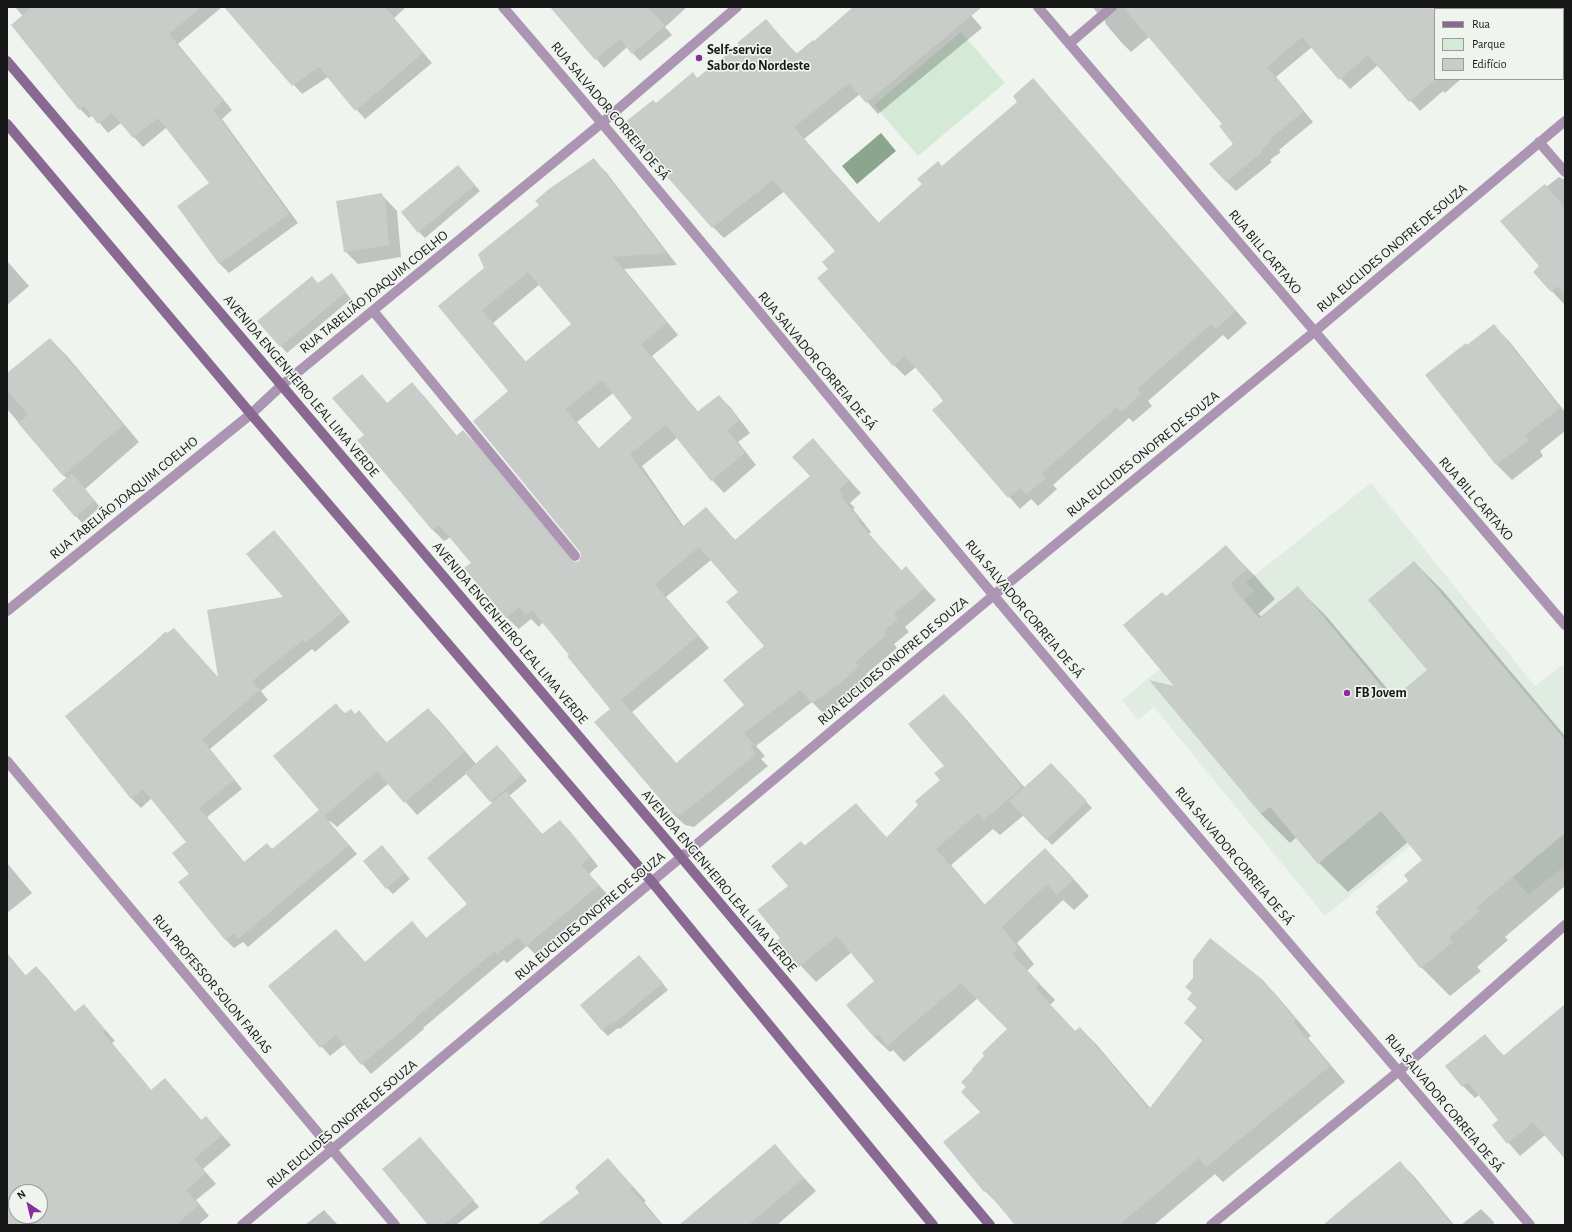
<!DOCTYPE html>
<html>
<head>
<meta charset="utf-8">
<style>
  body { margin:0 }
  #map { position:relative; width:1572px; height:1232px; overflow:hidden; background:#eff4ef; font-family:"Alegreya Sans",sans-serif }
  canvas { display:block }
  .frame { position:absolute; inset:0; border:8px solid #171817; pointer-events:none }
  .legend { position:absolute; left:1434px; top:8px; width:130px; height:72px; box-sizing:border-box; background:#eff4ef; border:1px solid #999c99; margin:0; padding:5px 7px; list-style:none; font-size:12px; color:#171817 }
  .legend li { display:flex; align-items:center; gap:8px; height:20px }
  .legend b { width:20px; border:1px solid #999c99 }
  .north { position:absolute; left:8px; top:1184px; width:40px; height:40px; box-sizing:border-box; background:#eff4ef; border:1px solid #999c99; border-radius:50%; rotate:325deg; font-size:11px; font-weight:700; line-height:16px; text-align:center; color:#171817 }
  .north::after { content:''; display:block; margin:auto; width:14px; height:18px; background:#87309d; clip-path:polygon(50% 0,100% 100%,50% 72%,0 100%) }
</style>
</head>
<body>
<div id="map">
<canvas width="1572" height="1232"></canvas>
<div class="frame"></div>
<ul class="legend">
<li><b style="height:5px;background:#896892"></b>Rua</li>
<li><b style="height:11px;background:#d5e9d7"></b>Parque</li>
<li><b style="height:11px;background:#c8cdc9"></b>Edifício</li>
</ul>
<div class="north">N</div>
</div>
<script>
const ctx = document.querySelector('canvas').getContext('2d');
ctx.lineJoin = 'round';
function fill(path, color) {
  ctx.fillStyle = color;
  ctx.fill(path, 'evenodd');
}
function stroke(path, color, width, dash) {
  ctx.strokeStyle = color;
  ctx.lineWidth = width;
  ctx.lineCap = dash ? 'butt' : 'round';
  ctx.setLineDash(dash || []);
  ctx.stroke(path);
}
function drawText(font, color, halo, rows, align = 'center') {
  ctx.font = font + ' "Alegreya Sans",sans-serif';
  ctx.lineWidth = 3.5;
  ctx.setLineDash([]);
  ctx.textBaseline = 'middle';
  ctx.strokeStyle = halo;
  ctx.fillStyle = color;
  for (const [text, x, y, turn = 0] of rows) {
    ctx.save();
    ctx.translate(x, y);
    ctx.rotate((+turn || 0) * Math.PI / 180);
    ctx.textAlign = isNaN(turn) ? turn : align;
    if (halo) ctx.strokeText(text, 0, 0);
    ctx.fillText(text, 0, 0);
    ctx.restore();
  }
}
const built = new Path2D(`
  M 1371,483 L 1535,686 L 1562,665 L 1565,669 L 1565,866 L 1528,895 L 1457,807 L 1325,916 L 1154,707 L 1138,720 L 1122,700 L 1254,591 L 1246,582 Z`);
const green = new Path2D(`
  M 961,32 L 1005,83 L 918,156 L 874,105 Z`);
const water = new Path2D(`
  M 881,133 L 896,151 L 857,184 L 842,166 Z`);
const shadow = new Path2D(`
  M 15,7 L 222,7 L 178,44 L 232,110 L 222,119 L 298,223 L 229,273 L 220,264 L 178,206 L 210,183 L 167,127 L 143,147 L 121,123 L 108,133 L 93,115 L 89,118 L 80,109 L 23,16 Z
  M 225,7 L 406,7 L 394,18 L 432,63 L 365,119 L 328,77 L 302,94 Z
  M 553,7 L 687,7 L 665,27 L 672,35 L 640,61 L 627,47 L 604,68 Z
  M 895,7 L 964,7 L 982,28 L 878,114 L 860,94 L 804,139 L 879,223 L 942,167 L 1019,102 L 1033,79 L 1247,323 L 1228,340 L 1223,335 L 1148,401 L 1152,406 L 1133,422 L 1129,418 L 1053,485 L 1057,489 L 1038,506 L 1031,499 L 1020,509 L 934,410 L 945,401 L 916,367 L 905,376 L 894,365 L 830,269 L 836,251 L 785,191 L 724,238 L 713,227 L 656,104 L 698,79 L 740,45 L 766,21 L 797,54 L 814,42 Z
  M 1092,7 L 1486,7 L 1488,9 L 1435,9 L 1435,79 L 1461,79 L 1445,93 L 1443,91 L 1420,111 L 1378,65 L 1350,89 L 1312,47 L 1276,77 L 1313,122 L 1279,150 L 1281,152 L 1270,160 L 1272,162 L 1236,191 L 1226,181 L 1235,144 L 1224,124 L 1150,36 L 1131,52 L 1121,42 L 1105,23 L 1106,22 Z
  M 593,160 L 606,172 L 677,265 L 624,269 L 678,335 L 652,356 L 698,412 L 719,396 L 731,408 L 750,433 L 738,442 L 756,465 L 724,493 L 712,480 L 677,438 L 642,466 L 684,527 L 706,508 L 736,541 L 811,476 L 813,440 L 861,493 L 850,503 L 855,508 L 853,509 L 871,532 L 869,534 L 902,571 L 906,568 L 936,600 L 905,627 L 909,632 L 894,644 L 897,648 L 866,674 L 871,680 L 852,696 L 851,695 L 825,715 L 812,702 L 756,746 L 765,756 L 761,759 L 768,766 L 694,827 L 685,825 L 672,813 L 611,709 L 571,655 L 543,622 L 539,627 L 531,619 L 519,629 L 506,617 L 472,563 L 451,537 L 444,541 L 432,529 L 365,435 L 362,375 L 388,404 L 411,384 L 424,396 L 457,436 L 463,431 L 475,443 L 573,562 L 576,564 L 580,561 L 582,555 L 510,391 L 439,307 L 485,269 L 540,205 ZM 540,284 L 572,324 L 526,362 L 493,323 ZM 613,393 L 633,418 L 599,449 L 577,422 ZM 711,560 L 739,592 L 765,647 L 745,705 L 677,764 L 632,712 L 709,648 L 666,597 Z
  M 464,173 L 480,191 L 425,238 L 419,232 Z
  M 1559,177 L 1563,179 L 1565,179 L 1564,304 L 1534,272 L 1541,266 L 1546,187 Z
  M 381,194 L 397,211 L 401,257 L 358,264 L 345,251 Z
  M 7,261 L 29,286 L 7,305 Z
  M 332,275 L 351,299 L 287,353 L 259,321 Z
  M 1494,326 L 1509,341 L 1565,412 L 1565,431 L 1540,451 L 1543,456 L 1512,480 L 1497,465 L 1427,375 L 1468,346 Z
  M 50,339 L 67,356 L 139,442 L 85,489 L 100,507 L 82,523 L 54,490 L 67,479 L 7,409 L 7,375 Z
  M 283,541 L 350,622 L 315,652 L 312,649 L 261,691 L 268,700 L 210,749 L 242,789 L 207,817 L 245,863 L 272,850 L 319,811 L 336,705 L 346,714 L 356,715 L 359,712 L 387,743 L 428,709 L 440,721 L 476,764 L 503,752 L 527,781 L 509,796 L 543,835 L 560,821 L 569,830 L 598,866 L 589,874 L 607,894 L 536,955 L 527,946 L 507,963 L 504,960 L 423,1028 L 424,1029 L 371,1074 L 345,1044 L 330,1056 L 270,987 L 336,930 L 366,963 L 412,922 L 427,939 L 468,905 L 493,804 L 467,773 L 417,815 L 389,783 L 337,827 L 330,821 L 329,822 L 357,854 L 248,947 L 243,942 L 234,948 L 225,939 L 190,874 L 187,842 L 152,798 L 141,808 L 132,799 L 67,716 L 166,633 L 219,679 L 285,597 Z
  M 1226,547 L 1255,576 L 1275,599 L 1258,614 L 1262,617 L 1298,588 L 1327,617 L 1395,698 L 1429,670 L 1414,562 L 1443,591 L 1565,736 L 1565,886 L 1505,937 L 1508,940 L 1477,967 L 1481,971 L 1450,996 L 1421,967 L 1376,913 L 1409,881 L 1424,860 L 1408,842 L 1348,892 L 1319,863 L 1297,837 L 1290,843 L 1261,814 L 1177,687 L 1166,597 Z
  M 944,695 L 959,711 L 1025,788 L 1057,770 L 1092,808 L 1052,845 L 1024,815 L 1000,835 L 993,829 L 951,865 L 985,905 L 1061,865 L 1089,896 L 1074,910 L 1063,900 L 1017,943 L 1034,964 L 1027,971 L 1055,1000 L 1050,1005 L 1076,1032 L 1080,1028 L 1096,1044 L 1151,1109 L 1203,1041 L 1185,1023 L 1197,1008 L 1188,999 L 1262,980 L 1278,997 L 1311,1036 L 1308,1038 L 1345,1082 L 1223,1182 L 1215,1174 L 1154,1225 L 1015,1225 L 1000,1206 L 985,1191 L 982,1112 L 968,1087 L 1008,1029 L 978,998 L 904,1062 L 893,1050 L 890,1052 L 874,1037 L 847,1005 L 876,981 L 852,952 L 816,982 L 778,941 L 781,938 L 790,886 L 801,842 L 805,846 L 856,804 L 887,838 L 942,780 L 945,766 Z
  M 382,846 L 410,879 L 393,894 L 387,888 Z
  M 7,863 L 32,893 L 7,913 Z
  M 7,953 L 26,976 L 36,967 L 46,977 L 75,1012 L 84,1005 L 115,1041 L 112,1043 L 152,1091 L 175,1090 L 202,1121 L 206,1117 L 231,1145 L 203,1169 L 216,1184 L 196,1200 L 209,1216 L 198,1225 L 7,1225 ZM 16,1192 L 40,1192 L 40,1216 L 16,1216 Z
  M 645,962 L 668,990 L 620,1029 L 618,1028 L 608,1036 L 602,1030 Z
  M 1565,1005 L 1565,1156 L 1545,1135 L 1520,1156 L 1493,1125 L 1499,1120 L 1479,1095 L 1475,1098 L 1463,1086 L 1485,1035 L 1504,1056 Z
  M 426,1145 L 479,1207 L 456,1225 L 430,1225 Z
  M 775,1146 L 816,1191 L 777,1225 L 680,1225 Z
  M 608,1159 L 646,1201 L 644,1202 L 663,1225 L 539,1225 L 580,1193 Z
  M 1399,1162 L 1413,1175 L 1454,1225 L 1324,1225 Z
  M 1481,1209 L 1494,1222 L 1493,1225 L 1461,1225 Z
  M 324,1210 L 338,1225 L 305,1225 Z`);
const building = new Path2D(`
  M 32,7 L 201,7 L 169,34 L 224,100 L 213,109 L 289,214 L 219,264 L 177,206 L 209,183 L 158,118 L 133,138 L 112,113 L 98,124 L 84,106 L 79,110 L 11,25 Z
  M 224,7 L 385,7 L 423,53 L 355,111 L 319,67 L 292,86 Z
  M 550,7 L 648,7 L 665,26 L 632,54 L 620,39 L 595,60 Z
  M 853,7 L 982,7 L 866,103 L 849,83 L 794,127 L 878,223 L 922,184 L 917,179 L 938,161 L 942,166 L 1017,102 L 1013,96 L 1033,78 L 1236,311 L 1216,329 L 1211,324 L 1137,389 L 1141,394 L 1121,412 L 1117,407 L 1042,473 L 1046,478 L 1026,495 L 1020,488 L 1008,498 L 932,410 L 943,401 L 938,394 L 905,356 L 893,366 L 817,278 L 828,269 L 822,262 L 835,251 L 773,180 L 712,228 L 655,163 L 624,123 L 653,100 L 656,103 L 693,72 L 697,78 L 739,45 L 737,43 L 766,19 L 796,54 L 813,40 L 814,41 Z
  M 1123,7 L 1435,7 L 1435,80 L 1409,102 L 1368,55 L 1339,80 L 1302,37 L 1267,67 L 1303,112 L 1270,139 L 1271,141 L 1261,150 L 1262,152 L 1226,182 L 1209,164 L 1233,144 L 1219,126 L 1222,124 Z
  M 594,158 L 666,253 L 613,257 L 667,323 L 641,344 L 697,412 L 719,395 L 739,420 L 727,430 L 745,453 L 711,481 L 666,425 L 630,454 L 682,527 L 706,507 L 735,540 L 810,476 L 792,457 L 813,438 L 849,480 L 839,490 L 843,495 L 841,497 L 860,520 L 858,521 L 901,571 L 906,566 L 925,588 L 894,614 L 898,619 L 883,632 L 886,635 L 855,662 L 859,667 L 839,684 L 838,684 L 812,703 L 800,690 L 744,733 L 753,744 L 750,746 L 756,754 L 681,815 L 672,813 L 594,722 L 610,709 L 567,656 L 569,655 L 532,610 L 526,615 L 519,607 L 506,618 L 464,568 L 471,563 L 439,525 L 432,530 L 357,440 L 364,435 L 332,398 L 362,374 L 387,403 L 412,382 L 456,436 L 463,430 L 570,560 L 576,562 L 579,561 L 581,555 L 580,552 L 473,421 L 508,391 L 438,306 L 484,268 L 478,254 L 539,205 L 535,201 L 549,189 ZM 528,272 L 571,324 L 525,362 L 482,310 ZM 602,380 L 632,418 L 598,449 L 565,409 ZM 699,547 L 738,592 L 726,602 L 764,646 L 723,680 L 744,705 L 676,763 L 621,700 L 698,636 L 655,584 Z
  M 458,165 L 475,185 L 418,233 L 401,212 Z
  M 1545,184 L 1565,208 L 1565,295 L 1557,286 L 1551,292 L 1533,272 L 1539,266 L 1500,221 Z
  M 382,193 L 383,198 L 385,198 L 389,245 L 344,252 L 336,201 Z
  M 332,273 L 346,292 L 280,347 L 257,321 L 312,276 L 318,283 Z
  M 1494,324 L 1560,408 L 1525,435 L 1529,440 L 1496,465 L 1425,375 L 1466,343 L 1467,345 Z
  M 50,338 L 123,425 L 63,476 L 18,423 L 28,415 L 7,390 L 7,373 Z
  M 72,473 L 95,501 L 75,517 L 52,490 Z
  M 274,530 L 342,613 L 305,643 L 303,640 L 252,681 L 260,690 L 202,739 L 234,780 L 199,808 L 244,862 L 267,843 L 272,849 L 319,810 L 349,845 L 238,939 L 234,933 L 225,940 L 178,882 L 189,874 L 172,853 L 186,842 L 143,789 L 131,799 L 65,716 L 133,662 L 166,631 L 167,633 L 174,628 L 218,677 L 207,610 L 283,597 L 246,554 Z
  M 1226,545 L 1247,569 L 1230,584 L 1259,618 L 1298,586 L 1392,699 L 1427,670 L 1368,600 L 1414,561 L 1565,740 L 1565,833 L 1477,907 L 1480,911 L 1449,937 L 1453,942 L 1420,968 L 1375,912 L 1379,909 L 1376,907 L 1408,881 L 1404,875 L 1422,860 L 1381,811 L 1318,864 L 1270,807 L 1261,814 L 1149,680 L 1174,686 L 1123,625 L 1162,592 L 1166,596 Z
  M 944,694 L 1022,787 L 984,820 L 978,813 L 936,849 L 984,905 L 1045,848 L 1074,879 L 1057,895 L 1047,884 L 1002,927 L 1018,948 L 1012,954 L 1040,984 L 1035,988 L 1075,1031 L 1080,1027 L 1149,1109 L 1204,1038 L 1184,1023 L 1197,1007 L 1187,999 L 1192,993 L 1185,987 L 1193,978 L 1193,960 L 1210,938 L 1263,980 L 1296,1020 L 1293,1022 L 1330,1066 L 1206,1167 L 1199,1158 L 1119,1225 L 1015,1225 L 986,1190 L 984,1192 L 943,1142 L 980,1112 L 961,1092 L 966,1087 L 961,1082 L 973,1070 L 972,1069 L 984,1056 L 982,1053 L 1007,1029 L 961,983 L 887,1046 L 878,1034 L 874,1037 L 846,1005 L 874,981 L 837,936 L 799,967 L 776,941 L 780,938 L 757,910 L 788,886 L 771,866 L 801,841 L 804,846 L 856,803 L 886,838 L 918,805 L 915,801 L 940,780 L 934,773 L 944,766 L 908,724 Z
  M 336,703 L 344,714 L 351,709 L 355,714 L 359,710 L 386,743 L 428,708 L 465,752 L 404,803 L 377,771 L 324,816 L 273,756 Z
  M 497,745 L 522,775 L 490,802 L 465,773 Z
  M 1051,763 L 1087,801 L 1046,840 L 1009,801 Z
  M 506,791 L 542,834 L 560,820 L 590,856 L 581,865 L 599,885 L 526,946 L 518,937 L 497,954 L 495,951 L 415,1018 L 416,1019 L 361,1065 L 336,1035 L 320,1048 L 268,986 L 336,929 L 365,962 L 412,921 L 426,938 L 467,904 L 427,858 Z
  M 382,845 L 405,873 L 386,889 L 363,861 Z
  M 7,953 L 25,976 L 36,966 L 74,1012 L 84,1004 L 105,1030 L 102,1032 L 151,1090 L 165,1078 L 201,1120 L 206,1116 L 222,1135 L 194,1159 L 206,1173 L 186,1190 L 199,1205 L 176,1225 L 7,1225 ZM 16,1192 L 40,1192 L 40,1216 L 16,1216 Z
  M 639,955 L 663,983 L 613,1024 L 612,1022 L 602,1031 L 580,1005 Z
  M 1565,1004 L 1565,1159 L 1533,1122 L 1507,1144 L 1492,1125 L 1498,1120 L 1468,1082 L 1462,1087 L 1445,1066 L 1485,1034 L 1503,1056 Z
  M 420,1137 L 474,1200 L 443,1225 L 428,1225 L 382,1169 Z
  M 775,1144 L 804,1178 L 748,1225 L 679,1225 Z
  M 608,1158 L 633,1187 L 631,1189 L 662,1225 L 537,1225 L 579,1193 L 575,1187 Z
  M 1400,1161 L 1452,1225 L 1323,1225 L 1350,1202 Z`);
const street = new Path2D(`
  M 503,7 C 669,199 828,397 990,591 C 1168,804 1350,1014 1530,1225
  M 1038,7 L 1565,625
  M 1070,43 L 1112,7
  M 1539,142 L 1565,172
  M 374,312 L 575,556
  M 7,611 L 251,414 L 282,385 L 603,122 L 737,7
  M 7,761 L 395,1225
  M 242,1225 L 994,595 L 1314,332 L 1565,121
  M 1211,1225 L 1399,1071 L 1565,925`);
const secondary = new Path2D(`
  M 7,61 L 681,857 L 990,1225
  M 7,124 L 251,414 L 652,882 L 933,1225`);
const markers = [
  [699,58,4,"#87309d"],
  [1347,693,4,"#87309d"]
];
const poiNames = [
  ["Self-service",707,50],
  ["Sabor do Nordeste",707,66],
  ["FB Jovem",1355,693]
];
const streetNames = [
  ["RUA SALVADOR CORREIA DE SÁ",610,111,50],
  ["RUA EUCLIDES ONOFRE DE SOUZA",1392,248,-40],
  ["RUA BILL CARTAXO",1265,252,50],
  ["RUA TABELIÃO JOAQUIM COELHO",374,292,-39],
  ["RUA SALVADOR CORREIA DE SÁ",817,361,50],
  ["AVENIDA ENGENHEIRO LEAL LIMA VERDE",301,386,50],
  ["RUA EUCLIDES ONOFRE DE SOUZA",1143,454,-39],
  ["RUA TABELIÃO JOAQUIM COELHO",124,498,-39],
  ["RUA BILL CARTAXO",1476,499,49],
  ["RUA SALVADOR CORREIA DE SÁ",1024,609,50],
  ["AVENIDA ENGENHEIRO LEAL LIMA VERDE",510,633,50],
  ["RUA EUCLIDES ONOFRE DE SOUZA",893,661,-40],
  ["RUA SALVADOR CORREIA DE SÁ",1234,856,50],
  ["AVENIDA ENGENHEIRO LEAL LIMA VERDE",719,881,50],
  ["RUA EUCLIDES ONOFRE DE SOUZA",590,916,-40],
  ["RUA PROFESSOR SOLON FARIAS",212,984,50],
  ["RUA SALVADOR CORREIA DE SÁ",1444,1103,50],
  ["RUA EUCLIDES ONOFRE DE SOUZA",342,1124,-40]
];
fill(built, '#e0ebe1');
fill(green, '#d5e9d7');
fill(water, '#8aa68d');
fill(shadow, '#0003');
fill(building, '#c8cdc9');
stroke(street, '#ac95b2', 10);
stroke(secondary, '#896892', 10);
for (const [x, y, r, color] of markers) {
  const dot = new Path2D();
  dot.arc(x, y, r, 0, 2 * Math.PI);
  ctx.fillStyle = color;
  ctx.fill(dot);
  stroke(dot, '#eff4ef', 1.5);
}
drawText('bold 14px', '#171817', '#eff4ef', poiNames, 'left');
drawText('14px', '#171817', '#eff4ef', streetNames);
</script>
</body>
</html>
